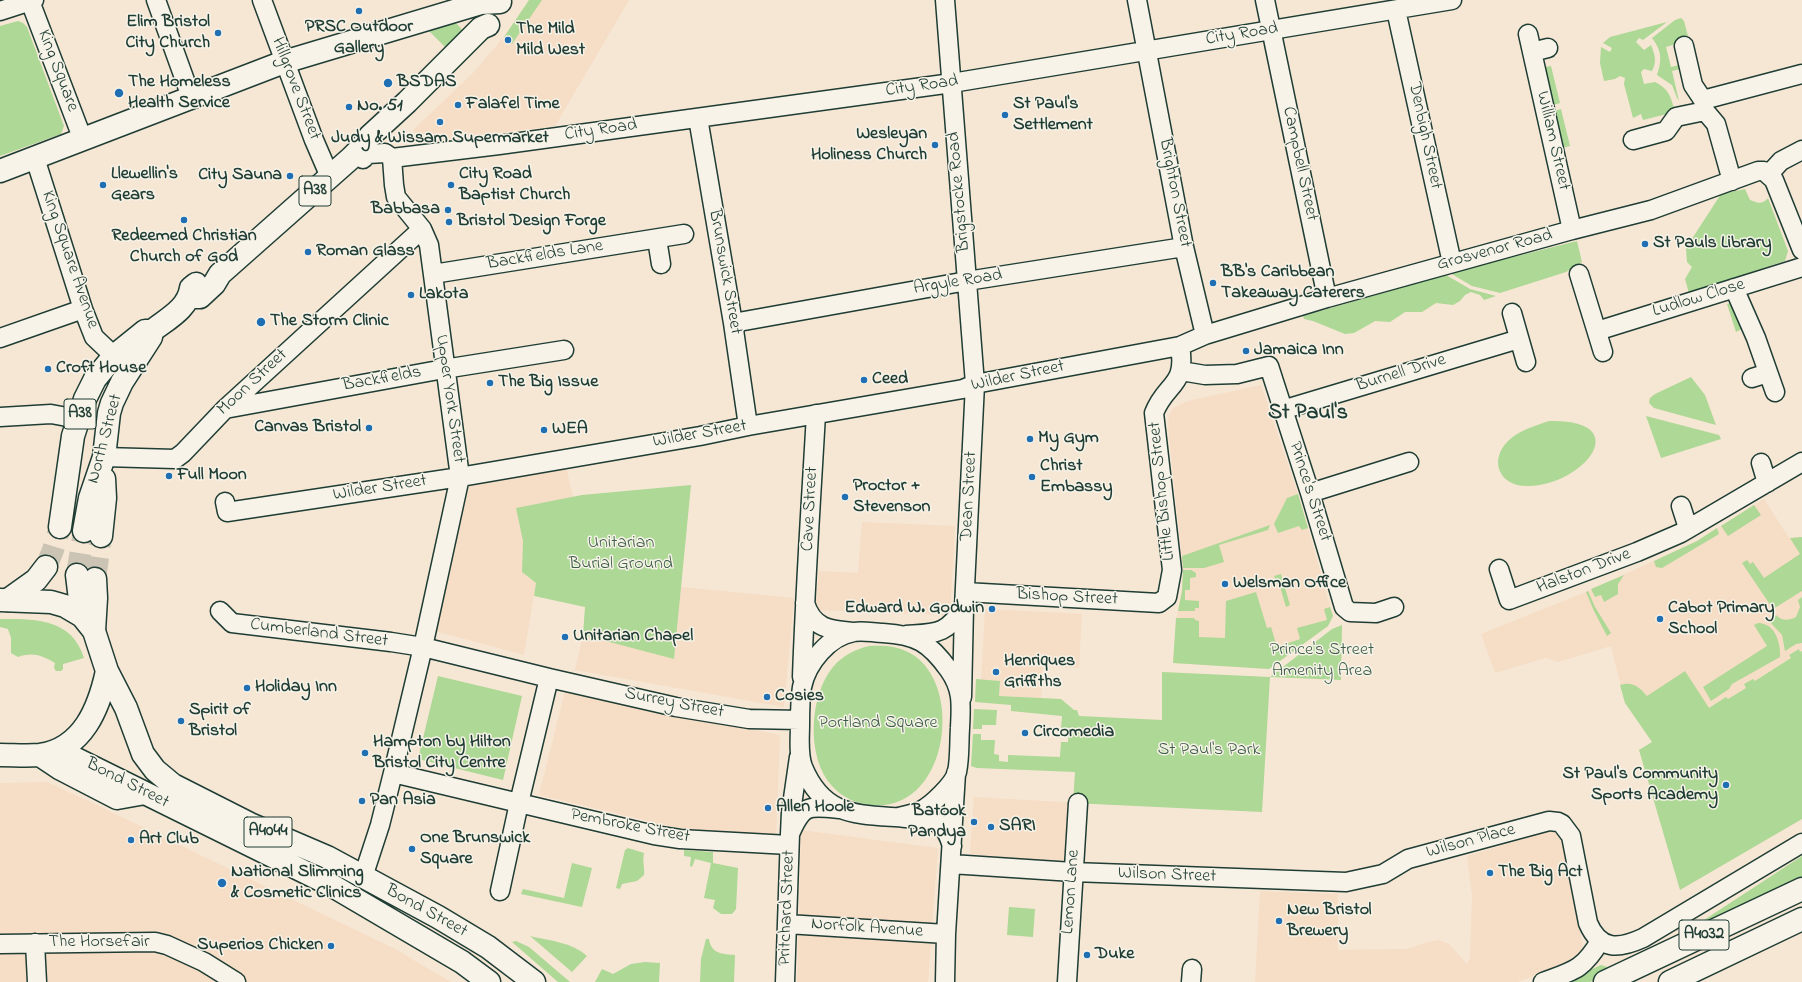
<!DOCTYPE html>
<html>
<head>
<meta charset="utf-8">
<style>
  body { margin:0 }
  canvas { display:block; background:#f6e6d4 }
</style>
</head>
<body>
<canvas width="1802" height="982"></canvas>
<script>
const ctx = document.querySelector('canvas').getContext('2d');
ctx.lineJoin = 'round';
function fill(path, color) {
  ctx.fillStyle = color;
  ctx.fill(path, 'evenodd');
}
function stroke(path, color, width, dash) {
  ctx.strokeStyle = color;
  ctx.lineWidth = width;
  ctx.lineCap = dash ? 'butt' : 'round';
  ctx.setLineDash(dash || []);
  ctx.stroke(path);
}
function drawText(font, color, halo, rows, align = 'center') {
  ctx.font = font + ' "Indie Flower",sans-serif';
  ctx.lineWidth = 3;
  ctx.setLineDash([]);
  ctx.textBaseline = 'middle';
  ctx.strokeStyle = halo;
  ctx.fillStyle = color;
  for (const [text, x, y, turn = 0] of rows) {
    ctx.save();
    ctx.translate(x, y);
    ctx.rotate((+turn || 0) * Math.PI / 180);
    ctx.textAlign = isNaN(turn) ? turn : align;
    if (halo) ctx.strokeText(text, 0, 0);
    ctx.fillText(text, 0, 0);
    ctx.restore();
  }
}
const built = new Path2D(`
  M 529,0 L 629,0 L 555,126 L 423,142 L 413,130 L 472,74 L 504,37 Z
  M 1261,385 L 1298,494 L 1333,616 L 1328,626 L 1269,669 L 1173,663 L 1176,621 L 1182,591 L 1183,570 L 1168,426 L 1169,415 L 1173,408 L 1188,401 Z
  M 566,467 L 573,497 L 516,508 L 523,541 L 522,572 L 536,583 L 524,655 L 435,631 L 469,486 Z
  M 1764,499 L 1789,538 L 1802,537 L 1802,651 L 1801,652 L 1799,649 L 1789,655 L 1791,658 L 1755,682 L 1744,685 L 1746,688 L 1728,699 L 1726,697 L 1709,708 L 1625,703 L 1611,646 L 1558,662 L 1545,658 L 1495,673 L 1481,634 L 1586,592 L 1697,541 Z
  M 862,522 L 955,526 L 950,615 L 815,610 L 819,571 L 858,573 Z
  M 681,587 L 794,598 L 784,707 L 575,670 L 583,635 L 674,658 Z
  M 985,609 L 1082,614 L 1079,668 L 1043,666 L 1041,698 L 999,696 L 1000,681 L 981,680 Z
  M 565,691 L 780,735 L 776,838 L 674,827 L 539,795 Z
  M 47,782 L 97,805 L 395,949 L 451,982 L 0,982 L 0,783 Z
  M 974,797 L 1080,803 L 1076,863 L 970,854 Z
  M 1563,827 L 1584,956 L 1518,982 L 1255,982 L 1260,891 L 1338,894 L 1338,950 L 1407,949 L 1428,942 L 1439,940 L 1449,944 L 1467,964 L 1470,958 L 1472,895 L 1467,856 Z
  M 801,830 L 938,848 L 928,982 L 797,982 Z`);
const green = new Path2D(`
  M 529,0 L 542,0 L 512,44 L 504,37 Z
  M 1681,18 L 1684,21 L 1689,40 L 1666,47 L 1671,67 L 1683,64 L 1684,68 L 1672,71 L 1679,101 L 1677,98 L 1672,85 L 1657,75 C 1662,60 1662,51 1652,38 L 1675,20 Z
  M 18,21 L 23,23 L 27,27 L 64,126 L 61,134 L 0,156 L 0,26 Z
  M 1667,22 L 1643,40 L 1639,38 L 1636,42 L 1644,50 L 1651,45 C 1655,55 1657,61 1652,71 L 1644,69 L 1641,72 L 1644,84 L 1655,82 C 1669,89 1671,97 1675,112 L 1643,120 L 1641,114 L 1633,118 L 1624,84 L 1625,78 L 1620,76 L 1615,79 L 1604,81 L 1600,63 L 1601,47 L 1610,52 L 1612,48 L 1603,43 L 1610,37 Z
  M 449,23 L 456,23 L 466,34 L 450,52 L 429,31 Z
  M 1551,66 L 1560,103 L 1553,105 L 1544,67 Z
  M 1561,109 L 1570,146 L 1562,148 L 1554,111 Z
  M 1745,189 L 1750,200 C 1758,203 1762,205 1768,198 L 1788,251 L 1785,261 L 1689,293 L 1685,279 L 1692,267 L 1687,262 L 1686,248 L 1721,194 Z
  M 1577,241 L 1582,262 L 1566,272 L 1500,293 L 1472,286 L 1450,273 Z
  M 1446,275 L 1470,289 L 1496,296 L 1484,300 L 1480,295 L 1471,292 L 1465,295 L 1460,301 L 1453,305 L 1436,303 L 1422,312 L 1405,312 L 1390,322 L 1375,321 L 1354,333 L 1345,334 L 1313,321 L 1304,319 L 1303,316 Z
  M 1734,302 L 1744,328 L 1736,332 L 1727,304 Z
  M 1691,377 L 1705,395 L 1716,425 L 1654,408 L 1649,403 L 1650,398 L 1655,394 Z
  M 1646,416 L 1719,435 L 1721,439 L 1661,458 Z
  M 1549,421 C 1636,419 1585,485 1528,486 C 1500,487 1488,461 1508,441 C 1519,430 1535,426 1549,421 Z
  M 691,485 L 674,659 L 583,635 L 585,607 L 534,596 L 536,583 L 522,572 L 523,541 L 516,508 L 582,495 Z
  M 1298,494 L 1308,528 L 1302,530 L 1299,526 L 1278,533 L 1274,524 L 1287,498 Z
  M 1754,505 L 1761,515 L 1728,536 L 1721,526 Z
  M 1270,525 L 1268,530 L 1219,545 L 1224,562 L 1204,568 L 1183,568 L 1182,556 Z
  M 1717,528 L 1719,534 L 1662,568 L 1656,567 L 1654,561 L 1697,541 Z
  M 1802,537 L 1802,591 L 1773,609 L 1742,563 L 1747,560 L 1750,564 L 1753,562 L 1764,578 L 1800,554 L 1790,538 Z
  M 1183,570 L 1191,570 L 1196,573 L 1196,577 L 1190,578 L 1190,590 L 1185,590 L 1185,600 L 1199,601 L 1199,608 L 1195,608 L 1195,611 L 1178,611 L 1182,591 Z
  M 1281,574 L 1290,605 L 1286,607 L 1279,583 L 1277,584 L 1274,576 Z
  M 1624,575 L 1618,584 L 1618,594 L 1604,602 L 1601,595 L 1595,597 L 1591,589 Z
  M 1588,591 L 1595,607 L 1611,633 L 1607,636 L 1594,611 L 1586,592 Z
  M 1256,592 L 1267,628 L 1271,627 L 1277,647 L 1300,639 L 1297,628 L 1327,620 L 1324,609 L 1330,607 L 1333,616 L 1328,626 L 1269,669 L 1173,663 L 1176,618 L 1194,618 L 1195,620 L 1199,621 L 1199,637 L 1225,638 L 1226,601 Z
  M 1802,597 L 1802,643 L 1796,644 L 1785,651 L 1782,635 L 1768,620 L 1776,615 C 1782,621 1788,621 1796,617 L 1800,607 L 1798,600 Z
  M 0,619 C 34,619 72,618 84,658 L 63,664 L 63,669 L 61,671 L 56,671 L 54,668 L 55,663 C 41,655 33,652 18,657 L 11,653 L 11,638 L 8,629 L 0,627 Z
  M 1758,623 C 1775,623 1781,643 1780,657 L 1732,684 L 1729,689 L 1711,701 L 1703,687 L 1767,646 L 1754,625 Z
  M 1342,625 L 1341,680 L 1270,677 L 1262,812 L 1073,803 L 1075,772 L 977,768 L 971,766 L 973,734 L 981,734 L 981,740 L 995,740 L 994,754 L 999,755 L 999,761 L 1008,762 L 1008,755 L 1060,757 L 1061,742 L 1068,742 L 1069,730 L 1061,729 L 1062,716 L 1011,711 L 1011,705 L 975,702 L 976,679 L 1000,681 L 999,696 L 1061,699 L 1074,710 L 1077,710 L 1079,716 L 1162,720 L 1162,672 L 1270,677 L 1332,629 Z
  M 869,646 C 884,645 897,646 910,653 C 965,683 949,812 872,805 C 857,804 843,798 832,786 C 806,758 809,696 833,667 C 842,656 856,649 869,646 Z
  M 1799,649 L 1800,652 L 1802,651 L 1802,819 L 1680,890 L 1639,750 L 1652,742 L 1625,703 L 1620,685 C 1633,681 1639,687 1647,696 L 1685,671 L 1709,708 L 1726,697 L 1728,699 L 1746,688 L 1744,684 L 1753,679 L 1755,681 L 1791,658 L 1789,655 Z
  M 438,676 L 522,696 L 503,780 L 418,759 Z
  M 974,709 L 997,710 L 996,725 L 982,725 L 982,729 L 973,729 Z
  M 628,848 L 644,853 C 642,861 645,867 644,875 L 637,881 L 622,884 L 620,889 L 616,888 L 625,850 Z
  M 684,850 L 713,852 L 713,863 L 738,868 L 736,909 L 732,914 L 721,914 L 713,908 L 715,900 L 704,898 L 711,863 L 695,859 L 692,867 L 690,866 L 691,857 L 684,856 Z
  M 1802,856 L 1802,882 L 1599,978 L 1590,982 L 1563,982 L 1601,965 L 1614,969 L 1681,935 Z
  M 572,863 L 592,868 L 582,907 L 521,894 L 523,889 L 564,898 Z
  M 1009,907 L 1035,909 L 1033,937 L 1007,935 Z
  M 530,936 C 550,941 572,942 587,956 L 572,972 Z
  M 706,939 L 709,939 C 711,954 723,954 735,955 L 734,982 L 700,982 L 701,959 Z
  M 516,941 L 529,947 L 570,982 L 558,982 L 512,942 Z
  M 645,962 L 660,963 L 659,982 L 595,982 L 602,969 L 613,974 L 631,964 Z`);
const majorTunnel = new Path2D(`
  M 46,567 L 53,550 L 60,527
  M 77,575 L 84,531
  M 95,579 L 101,536`);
const minor = new Path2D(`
  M 156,0 L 191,97
  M 262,0 L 314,140 L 330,177
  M 945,0 L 975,384 L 964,607 L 962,697
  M 1137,0 L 1184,247 L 1205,335
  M 1265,0 L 1327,298
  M 30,1 L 83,140
  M 1396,10 L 1452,263
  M 0,11 L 34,0
  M 1528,34 L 1572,230
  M 1684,46 L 1693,85 L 1703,100 L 1705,111 L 1716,124 L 1732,181
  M 1532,52 L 1548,48
  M 1703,100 L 1802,74
  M 698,118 L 733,323 L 748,426
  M 1633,140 L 1666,131 L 1676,117 L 1705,111
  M 35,158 L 83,309 L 94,337 L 114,356
  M 363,159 L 368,154 L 385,153 L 392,158 L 499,145 L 952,83 L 1452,0
  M 1769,174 L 1781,161 L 1802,150
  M 657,239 L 661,264
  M 433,274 L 684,234
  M 1579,274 L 1603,352
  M 1734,288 L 1756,338 L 1775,392
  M 1512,313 L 1526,362
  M 733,323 L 967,281 L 1184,247
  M 1597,331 L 1802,267
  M 0,338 L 83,309
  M 1181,371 L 1205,375 L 1237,374 L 1269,366 L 1310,493 L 1344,607 L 1350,612 L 1376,613 L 1394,607
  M 1752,378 L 1768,373
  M 225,409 L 444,369 L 564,350
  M 1282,410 L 1519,339
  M 0,417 L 51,414 L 78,419
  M 104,457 L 175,459 L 183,453 L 225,409 L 422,229
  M 1761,463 L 1767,483
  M 1310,493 L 1409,462
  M 225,502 L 227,512 L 460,477 L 700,436 L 748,426 L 963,389 L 975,384 L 1180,346 L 1205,335 L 1327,298 L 1572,230 L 1651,210 L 1758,171 L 1764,171 L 1774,180 L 1802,250
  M 1681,506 L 1688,528
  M 1499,569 L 1509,600 L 1637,552 L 1681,533 L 1802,462
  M 965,592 L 1159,603 L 1167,597 L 1172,570 L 1154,413 C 1166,382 1187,387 1180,346
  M 805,603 C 813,629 830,630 854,632
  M 220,611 L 232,623 L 391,642 L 423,647 L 549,678 L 519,803 L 393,773
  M 906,635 C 937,633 946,635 964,607
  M 802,677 C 805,590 811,502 816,414
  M 549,678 L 676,707 L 749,719 L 800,720
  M 799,757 L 791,812 L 790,834 C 803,804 808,806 839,809
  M 899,817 C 905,815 914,814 920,811 C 931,806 954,784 957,772 C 960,758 959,742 960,728 C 961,705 963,690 949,670 C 929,642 916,635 883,633 C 874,633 863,630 854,632 C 829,636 807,663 802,687 C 800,699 800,713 800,725 C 800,738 798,754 803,767 C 824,818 858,814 906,818 C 916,819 928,818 937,823 C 946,827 949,837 952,846
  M 951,864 L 1073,872 L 1346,882 L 1383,874 L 1408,859 L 1549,821 L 1558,822 L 1562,824 L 1571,836 L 1588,923 C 1600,951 1619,949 1643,938 L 1802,843
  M 363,877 L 380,825 L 393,773 L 423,647 L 460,477 L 429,245 L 422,229 L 396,197 L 394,185 L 392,158
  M 500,891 L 519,803 L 654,835 L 680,839 L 789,845
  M 787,924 L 946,934
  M 35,943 L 37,982
  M 0,944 L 155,942 L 167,945 L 204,962 L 236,982
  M 785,982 L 790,834
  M 945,982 L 946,934 L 956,773
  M 1067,982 L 1078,803
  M 1191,982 L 1192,969
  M 1543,982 C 1573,971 1583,970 1600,941`);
const major = new Path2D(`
  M 0,171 L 284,62 L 481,3 L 500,2
  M 190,297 L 200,297 L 214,284 L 220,274 L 351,158 L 361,148 L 370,136 L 407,102 L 481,28 L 488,25
  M 60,527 L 73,436 L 85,399 L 95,379 L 114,356 L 145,331 L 152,331 C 167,319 188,309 191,288 L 196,284
  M 84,531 L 90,498 L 104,457 L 109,413 L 112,403 L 122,382 L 151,337 L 152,331
  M 101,536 L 105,498 L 104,479
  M 77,575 L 82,616
  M 8,600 L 36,580 L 46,567
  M 94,631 L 96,598 L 95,579`);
const highway = new Path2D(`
  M 0,600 L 51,602 L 65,606 L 82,616 L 94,631 L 107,671 L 126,708 L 143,754 L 155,770 L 173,785 L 250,824 L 327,857 L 438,917 L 488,947 L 534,982
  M 58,750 L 331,885 L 462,962 L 489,982
  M 0,755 C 13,755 27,756 40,755 C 83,749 99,708 107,671
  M 40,755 L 61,769 L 117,798 L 145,793
  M 1605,982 L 1802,889
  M 1670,982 L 1802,919`);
const markers = [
  [359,11,4,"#1f6fb2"],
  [218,33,4,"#1f6fb2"],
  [508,40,4,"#1f6fb2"],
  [388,83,5,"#1f6fb2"],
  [119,93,5,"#1f6fb2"],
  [458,105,4,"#1f6fb2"],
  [349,107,4,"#1f6fb2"],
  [1005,115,4,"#1f6fb2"],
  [440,122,4,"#1f6fb2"],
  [935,145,4,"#1f6fb2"],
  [290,176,4,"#1f6fb2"],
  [103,185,4,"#1f6fb2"],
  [451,185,4,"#1f6fb2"],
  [448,210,4,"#1f6fb2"],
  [184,220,4,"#1f6fb2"],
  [449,222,4,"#1f6fb2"],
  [1645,244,4,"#1f6fb2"],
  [308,252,4,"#1f6fb2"],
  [1213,283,4,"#1f6fb2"],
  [411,295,4,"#1f6fb2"],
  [261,322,5,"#1f6fb2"],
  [1246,351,4,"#1f6fb2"],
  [48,369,4,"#1f6fb2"],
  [864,380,4,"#1f6fb2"],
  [490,383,4,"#1f6fb2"],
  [369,428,4,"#1f6fb2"],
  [544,430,4,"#1f6fb2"],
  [1030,439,4,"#1f6fb2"],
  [169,476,4,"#1f6fb2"],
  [1032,477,4,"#1f6fb2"],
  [845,497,4,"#1f6fb2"],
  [1225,584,4,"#1f6fb2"],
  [992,609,4,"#1f6fb2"],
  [1660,619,4,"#1f6fb2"],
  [565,637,4,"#1f6fb2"],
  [996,672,4,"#1f6fb2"],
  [247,688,4,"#1f6fb2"],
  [767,697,4,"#1f6fb2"],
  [181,721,4,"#1f6fb2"],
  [1025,733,4,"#1f6fb2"],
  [365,753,4,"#1f6fb2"],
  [1726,785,4,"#1f6fb2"],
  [362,801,4,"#1f6fb2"],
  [768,808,4,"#1f6fb2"],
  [974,822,4,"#1f6fb2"],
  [991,827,4,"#1f6fb2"],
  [131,840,4,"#1f6fb2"],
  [412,849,4,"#1f6fb2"],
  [1490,873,4,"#1f6fb2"],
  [222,883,5,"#1f6fb2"],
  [1279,921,4,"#1f6fb2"],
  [331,946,4,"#1f6fb2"],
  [1087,955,4,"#1f6fb2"]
];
const shields = [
  [315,191,32],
  [80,414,32],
  [268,832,48],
  [1704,935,50]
];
const shieldNames = [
  ["A38",315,191],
  ["A38",80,414],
  ["A4044",268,832],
  ["A4032",1704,935]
];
const poiNames = [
  ["Elim Bristol",210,23,"right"],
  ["City Church",210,44,"right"],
  ["PRSC Outdoor",359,28,"center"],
  ["Gallery",359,49,"center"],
  ["The Mild",516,30],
  ["Mild West",516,51],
  ["The Homeless",128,83],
  ["Health Service",128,104],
  ["BSDAS",397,83],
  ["Falafel Time",466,105],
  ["St Paul's",1013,105],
  ["Settlement",1013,126],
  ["No. 51",357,107],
  ["Wesleyan",927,135,"right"],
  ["Holiness Church",927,156,"right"],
  ["Judy & Wissam Supermarket",440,139,"center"],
  ["Llewellin's",111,175],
  ["Gears",111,196],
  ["City Road",459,175],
  ["Baptist Church",459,196],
  ["City Sauna",282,176,"right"],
  ["Babbasa",440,210,"right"],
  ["Bristol Design Forge",457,222],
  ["Redeemed Christian",184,237,"center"],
  ["Church of God",184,258,"center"],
  ["St Pauls Library",1653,244],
  ["Roman Glass",316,252],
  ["BB's Caribbean",1221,273],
  ["Takeaway Caterers",1221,294],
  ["Lakota",419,295],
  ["The Storm Clinic",270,322],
  ["Jamaica Inn",1254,351],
  ["Croft House",56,369],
  ["Ceed",872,380],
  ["The Big Issue",498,383],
  ["Canvas Bristol",361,428,"right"],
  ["WEA",552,430],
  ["My Gym",1038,439],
  ["Christ",1040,467],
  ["Embassy",1040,488],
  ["Full Moon",177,476],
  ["Proctor +",853,487],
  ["Stevenson",853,508],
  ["Welsman Office",1233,584],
  ["Edward W. Godwin",984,609,"right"],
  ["Cabot Primary",1668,609],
  ["School",1668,630],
  ["Unitarian Chapel",573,637],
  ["Henriques",1004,662],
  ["Griffiths",1004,683],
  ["Holiday Inn",255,688],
  ["Cosies",775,697],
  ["Spirit of",189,711],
  ["Bristol",189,732],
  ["Circomedia",1033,733],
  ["Hampton by Hilton",373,743],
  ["Bristol City Centre",373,764],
  ["St Paul's Community",1718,775,"right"],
  ["Sports Academy",1718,796,"right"],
  ["Pan Asia",370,801],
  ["Allen Hoole",776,808],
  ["Batook",966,812,"right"],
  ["Pandya",966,833,"right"],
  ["SARI",999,827],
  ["One Brunswick",420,839],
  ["Square",420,860],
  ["Art Club",139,840],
  ["National Slimming",231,873],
  ["& Cosmetic Clinics",231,894],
  ["The Big Act",1498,873],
  ["New Bristol",1287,911],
  ["Brewery",1287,932],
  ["Superios Chicken",323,946,"right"],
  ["Duke",1095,955]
];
const streetNames = [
  ["City Road",1242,35,-9],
  ["King Square",57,71,69],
  ["City Road",922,87,-8],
  ["Hillgrove Street",295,89,69],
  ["City Road",601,131,-8],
  ["Denbigh Street",1424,136,78],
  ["William Street",1552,141,77],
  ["Campbell Street",1299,164,78],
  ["Brigstocke Road",960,192,-95],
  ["Brighton Street",1174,193,79],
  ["Grosvenor Road",1495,251,-15],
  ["Backfields Lane",545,256,-9],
  ["King Square Avenue",69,260,71],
  ["Brunswick Street",724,272,80],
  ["Argyle Road",958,283,-9],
  ["Ludlow Close",1699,299,-17],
  ["Burnell Drive",1401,374,-17],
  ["Wilder Street",1018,377,-12],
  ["Backfields",382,380,-10],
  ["Moon Street",253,383,-43],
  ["Upper York Street",449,399,82],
  ["Wilder Street",700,435,-10],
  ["North Street",106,439,-75],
  ["Wilder Street",380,489,-9],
  ["Little Bishop Street",1163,491,-96],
  ["Prince's Street",1309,492,72],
  ["Dean Street",970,496,-87],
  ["Cave Street",811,509,-87],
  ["Halston Drive",1584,572,-21],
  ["Bishop Street",1067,598,3],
  ["Cumberland Street",319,634,7],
  ["Surrey Street",674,704,11],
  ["Bond Street",127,784,27],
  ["Pembroke Street",630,827,11],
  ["Wilson Place",1471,842,-15],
  ["Wilson Street",1167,876,2],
  ["Lemon Lane",1072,892,-86],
  ["Pritchard Street",788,908,-88],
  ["Bond Street",426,912,29],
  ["Norfolk Avenue",867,929,4],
  ["The Horsefair",99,943]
];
const parkNames = [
  ["Unitarian",621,544],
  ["Burial Ground",621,565],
  ["Prince's Street",1322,651],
  ["Amenity Area",1322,672],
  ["Portland Square",878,724],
  ["St Paul's Park",1209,751]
];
const districtNames = [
  ["St Paul's",1308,414]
];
fill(built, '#f6ddc6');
fill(green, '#add895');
stroke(majorTunnel, '#cbc4b4', 22, [22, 11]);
stroke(minor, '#1f3d34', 21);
stroke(major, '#1f3d34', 25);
stroke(highway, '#1f3d34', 25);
stroke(minor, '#f7f3e8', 18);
stroke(major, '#f7f3e8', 22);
stroke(highway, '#f7f3e8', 22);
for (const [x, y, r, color] of markers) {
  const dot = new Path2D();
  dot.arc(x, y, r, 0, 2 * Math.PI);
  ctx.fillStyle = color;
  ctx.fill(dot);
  stroke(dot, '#f7f3e8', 1.5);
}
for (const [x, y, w] of shields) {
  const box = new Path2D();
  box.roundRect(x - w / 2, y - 15, w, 30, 3);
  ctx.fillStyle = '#f7f3e8';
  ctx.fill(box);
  stroke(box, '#1f3d34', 1);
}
drawText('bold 17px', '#1f3d34', null, shieldNames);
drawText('bold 18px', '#1f3d34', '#f7f3e8', poiNames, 'left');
drawText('18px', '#1f3d34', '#f7f3e8', streetNames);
drawText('18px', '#3b5c47', '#f7f3e8', parkNames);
drawText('bold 22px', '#1f3d34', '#f7f3e8', districtNames);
</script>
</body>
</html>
